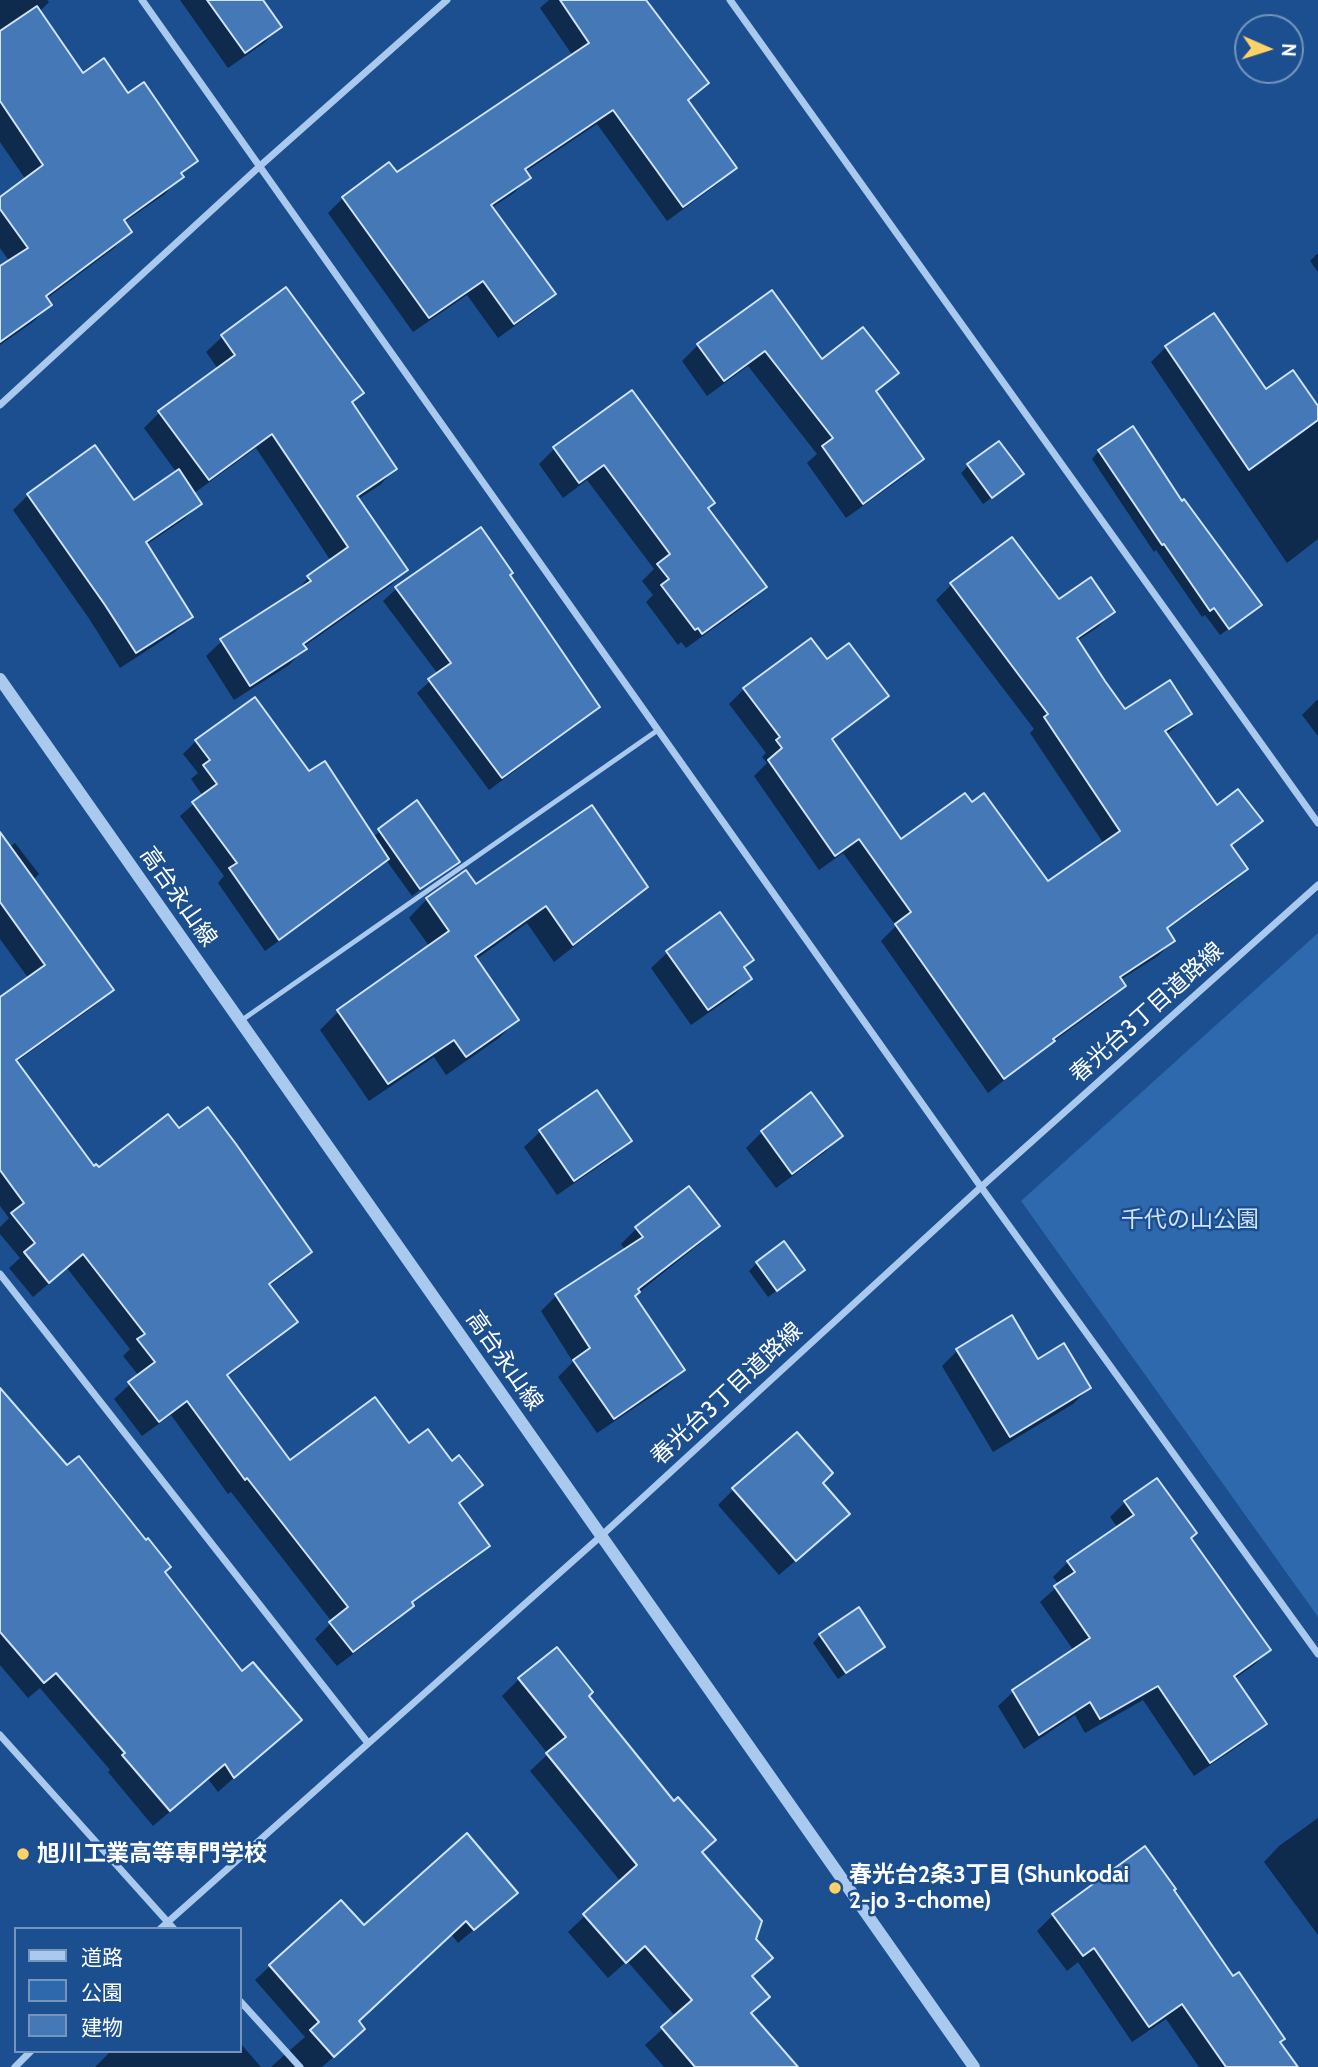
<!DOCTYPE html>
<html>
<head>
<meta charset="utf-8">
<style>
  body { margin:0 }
  #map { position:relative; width:1318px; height:2067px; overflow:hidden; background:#1b4f8f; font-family:Cabin,"Noto Sans JP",sans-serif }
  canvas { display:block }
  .legend { position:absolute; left:14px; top:1927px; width:228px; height:126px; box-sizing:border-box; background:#1b4f8f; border:2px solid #7695bc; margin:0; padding:9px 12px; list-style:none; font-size:21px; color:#fff }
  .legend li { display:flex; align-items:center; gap:14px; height:35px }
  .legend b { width:35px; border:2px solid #7695bc }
  .north { position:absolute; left:1234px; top:14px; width:70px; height:70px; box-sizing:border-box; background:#1b4f8f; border:2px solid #7695bc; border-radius:50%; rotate:93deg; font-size:19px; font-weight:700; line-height:28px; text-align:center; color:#fff }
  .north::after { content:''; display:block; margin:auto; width:24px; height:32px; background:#ffd166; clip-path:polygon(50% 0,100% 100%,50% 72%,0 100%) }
</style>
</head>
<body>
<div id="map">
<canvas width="1318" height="2067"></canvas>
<ul class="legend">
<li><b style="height:9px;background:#a9c9ee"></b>道路</li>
<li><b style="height:19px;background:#2e69ad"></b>公園</li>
<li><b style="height:19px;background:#4478b7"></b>建物</li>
</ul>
<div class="north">N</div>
</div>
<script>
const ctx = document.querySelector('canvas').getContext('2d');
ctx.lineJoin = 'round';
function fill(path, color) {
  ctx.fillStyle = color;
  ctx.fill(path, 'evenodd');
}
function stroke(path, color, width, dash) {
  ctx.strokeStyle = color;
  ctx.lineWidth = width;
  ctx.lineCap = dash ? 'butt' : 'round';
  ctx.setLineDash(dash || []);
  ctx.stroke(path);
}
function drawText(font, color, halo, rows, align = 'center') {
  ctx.font = font + ' Cabin,"Noto Sans JP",sans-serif';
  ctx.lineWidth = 5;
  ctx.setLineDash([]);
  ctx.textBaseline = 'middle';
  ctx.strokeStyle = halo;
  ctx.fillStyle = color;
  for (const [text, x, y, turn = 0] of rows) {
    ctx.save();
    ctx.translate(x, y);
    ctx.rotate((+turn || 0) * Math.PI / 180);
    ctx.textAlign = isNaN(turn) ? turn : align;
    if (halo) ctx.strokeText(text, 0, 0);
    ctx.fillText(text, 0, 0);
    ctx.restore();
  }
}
const green = new Path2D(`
  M 1318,933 L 1318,1617 L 1021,1201 Z`);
const shadow = new Path2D(`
  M 0,0 L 47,0 L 49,2 L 39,12 L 83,75 L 128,96 L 195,160 L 165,194 L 123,223 L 130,232 L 113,249 L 46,299 L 50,305 L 33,322 L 0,345 L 0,268 L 10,262 L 0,248 L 0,199 L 26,180 L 0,142 Z
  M 180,0 L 260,0 L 280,27 L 264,43 L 228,68 Z
  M 549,0 L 643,0 L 707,83 L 687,102 L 734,167 L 719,183 L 667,221 L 597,124 L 525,172 L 529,177 L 514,193 L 491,208 L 554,294 L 538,309 L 498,338 L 467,295 L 413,332 L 328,213 L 343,198 L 396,175 L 573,56 L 540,8 Z
  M 1318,253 L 1318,272 L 1310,261 Z
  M 286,289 L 362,393 L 351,403 L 395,469 L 380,485 L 358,499 L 406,570 L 391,585 L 303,647 L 304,649 L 289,665 L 234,700 L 206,656 L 222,641 L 294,594 L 309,577 L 331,561 L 256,448 L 193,494 L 200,504 L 184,519 L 146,545 L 191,617 L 175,632 L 120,668 L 90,620 L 13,510 L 28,495 L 133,502 L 177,473 L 144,428 L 160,412 L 218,369 L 206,352 L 222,337 Z
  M 772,292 L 822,361 L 896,373 L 875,393 L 922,459 L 906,475 L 846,518 L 807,463 L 817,454 L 748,366 L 707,396 L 682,361 L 698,345 Z
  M 1213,315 L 1266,391 L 1318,409 L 1318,539 L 1287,563 L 1151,362 L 1166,347 Z
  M 632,392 L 707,509 L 765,587 L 749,603 L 686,648 L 681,642 L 678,645 L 646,602 L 653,595 L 642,581 L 654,569 L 587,480 L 563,498 L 539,464 L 554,449 Z
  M 1099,451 L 1182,503 L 1260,605 L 1252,612 L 1220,635 L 1205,615 L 1202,617 L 1156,550 L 1154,552 L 1092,459 Z
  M 968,466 L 1014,481 L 983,504 L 961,473 Z
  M 481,529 L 508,576 L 598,707 L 585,719 L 489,790 L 417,693 L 438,674 L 383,601 L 396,589 Z
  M 1012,539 L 1059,601 L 1113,612 L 1098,627 L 1077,641 L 1125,711 L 1190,714 L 1166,735 L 1216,807 L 1260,821 L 1231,847 L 1246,868 L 1231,884 L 1166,930 L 1173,941 L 1158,956 L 1120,980 L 1124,986 L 1109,1001 L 1047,1046 L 988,1093 L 881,941 L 896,926 L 843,853 L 819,870 L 754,776 L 767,763 L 762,757 L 766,753 L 729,704 L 744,689 L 826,662 L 886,696 L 871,711 L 831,741 L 900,842 L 1048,884 L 1104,844 L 1030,733 L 1034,729 L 936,600 L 951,585 Z
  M 1318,699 L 1318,736 L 1302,715 Z
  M 196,741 L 309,774 L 373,837 L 417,803 L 458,861 L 412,896 L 386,860 L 374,872 L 265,951 L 218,883 L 224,876 L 180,816 L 203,796 L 191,779 L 198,773 L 183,754 Z
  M 15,843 L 39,874 L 33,880 L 112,989 L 96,1005 L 16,1062 L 93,1169 L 98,1170 L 179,1131 L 310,1252 L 295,1267 L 269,1286 L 295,1321 L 280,1337 L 227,1377 L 289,1462 L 409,1445 L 451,1464 L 480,1485 L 458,1506 L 487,1546 L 472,1561 L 411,1604 L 397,1621 L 337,1666 L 315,1639 L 332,1622 L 231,1492 L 228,1494 L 171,1415 L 142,1436 L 114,1399 L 139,1376 L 123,1356 L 130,1349 L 67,1268 L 33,1297 L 9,1268 L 20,1258 L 0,1234 L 0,1227 L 9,1218 L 0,1206 L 0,999 L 29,979 L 0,939 L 0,854 Z
  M 645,887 L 627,905 L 554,962 L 527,923 L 475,960 L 517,1020 L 499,1038 L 446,1075 L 434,1057 L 369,1101 L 320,1030 L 338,1012 L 430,947 L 409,918 L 427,899 Z
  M 720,914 L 752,960 L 743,969 L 750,979 L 734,995 L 691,1025 L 651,968 L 667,953 Z
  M 540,1132 L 630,1140 L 614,1156 L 557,1195 L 524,1147 Z
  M 762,1132 L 841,1136 L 825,1152 L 776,1188 L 746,1148 Z
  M 718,1226 L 702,1242 L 633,1297 L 683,1370 L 667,1386 L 597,1433 L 558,1377 L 573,1362 L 541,1311 L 556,1296 L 626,1251 L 621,1244 L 637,1228 Z
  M 757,1263 L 795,1277 L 768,1297 L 749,1271 Z
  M 958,1350 L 1037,1362 L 1089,1388 L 1073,1404 L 993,1452 L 942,1366 Z
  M 0,1391 L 163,1572 L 242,1674 L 299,1720 L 218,1792 L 208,1779 L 153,1826 L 108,1772 L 110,1770 L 40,1688 L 28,1698 L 0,1665 Z
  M 734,1489 L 831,1530 L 779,1575 L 718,1505 Z
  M 1125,1502 L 1269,1650 L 1254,1665 L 1234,1679 L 1264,1724 L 1249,1739 L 1194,1776 L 1143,1700 L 1085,1733 L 1075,1715 L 1024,1749 L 998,1706 L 1013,1692 L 1074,1651 L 1040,1602 L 1059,1585 L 1053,1577 L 1068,1562 L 1118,1528 L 1110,1517 Z
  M 820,1635 L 883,1646 L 838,1679 L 813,1643 Z
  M 519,1679 L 587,1696 L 700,1853 L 754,1939 L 751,1977 L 768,1997 L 750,2015 L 795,2067 L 664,2067 L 645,2045 L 676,2017 L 627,1961 L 608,1978 L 568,1932 L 621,1882 L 530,1771 L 548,1754 L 502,1696 Z
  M 1318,1818 L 1318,1935 L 1264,1862 L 1279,1846 Z
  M 1144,1849 L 1172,1890 L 1295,2067 L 1199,2067 L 1166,2019 L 1132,2042 L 1078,1962 L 1067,1971 L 1037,1931 L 1053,1915 Z
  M 501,1907 L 458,1943 L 451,1934 L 357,2022 L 348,2044 L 322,2067 L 271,2067 L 305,2037 L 255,1980 L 270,1966 L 364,1928 Z
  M 240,2043 L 261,2067 L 95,2067 L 111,2051 L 240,2051 Z`);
const building = new Path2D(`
  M 207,0 L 263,0 L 282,27 L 245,53 Z
  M 560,0 L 646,0 L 709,83 L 688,100 L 737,168 L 683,207 L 613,110 L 525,169 L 531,178 L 491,205 L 556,294 L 514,324 L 483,281 L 429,318 L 342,197 L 389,162 L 397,172 L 589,43 Z
  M 37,6 L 83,73 L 104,58 L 128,93 L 144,82 L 198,161 L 181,173 L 184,177 L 124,220 L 132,232 L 46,296 L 52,305 L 0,342 L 0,266 L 28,248 L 0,209 L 0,197 L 43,165 L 0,101 L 0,31 Z
  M 286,287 L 364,393 L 352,402 L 397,469 L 357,496 L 408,570 L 303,644 L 307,649 L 250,686 L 220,639 L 311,581 L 307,576 L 348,547 L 272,434 L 209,480 L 158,411 L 235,355 L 221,335 Z
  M 772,290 L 822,359 L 863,327 L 899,373 L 876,391 L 924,459 L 863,504 L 822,446 L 833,438 L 765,351 L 724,381 L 697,344 Z
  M 1214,313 L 1266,389 L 1293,370 L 1318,406 L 1318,420 L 1249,470 L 1165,346 Z
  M 632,390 L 715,503 L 708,508 L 767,587 L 702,634 L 698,628 L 695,630 L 661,585 L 669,579 L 657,564 L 670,554 L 604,465 L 579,483 L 553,447 Z
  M 1133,426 L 1182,501 L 1184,499 L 1262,605 L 1229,629 L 1214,608 L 1210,611 L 1164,544 L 1162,545 L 1098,450 Z
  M 999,441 L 1024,474 L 992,498 L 967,464 Z
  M 95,445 L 134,500 L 179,469 L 202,504 L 146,542 L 193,617 L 136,653 L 105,605 L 27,494 Z
  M 481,527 L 513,573 L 510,575 L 600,707 L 502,778 L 428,679 L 451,663 L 395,587 Z
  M 1012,537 L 1059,599 L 1091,577 L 1115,612 L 1077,638 L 1105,681 L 1125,709 L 1170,680 L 1192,714 L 1165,731 L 1217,805 L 1238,789 L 1263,821 L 1231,845 L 1248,869 L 1167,928 L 1175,941 L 1120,977 L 1126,986 L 1053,1039 L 1055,1041 L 1004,1079 L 895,924 L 911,912 L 859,839 L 835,856 L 768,760 L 782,748 L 776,740 L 780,737 L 743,688 L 811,638 L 827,659 L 849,643 L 889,696 L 832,739 L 901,839 L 965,793 L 972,802 L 984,793 L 1048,881 L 1120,831 L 1044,717 L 1048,714 L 950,583 Z
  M 255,697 L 309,771 L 325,761 L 389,859 L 279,940 L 229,868 L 237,863 L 192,802 L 217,784 L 203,765 L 210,760 L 195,740 Z
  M 417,800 L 460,862 L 420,889 L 378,829 Z
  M 592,805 L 648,887 L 573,945 L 546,906 L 475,956 L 519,1020 L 466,1057 L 454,1040 L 388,1084 L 337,1010 L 449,931 L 426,898 L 466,870 L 476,884 Z
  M 0,832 L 114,990 L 16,1060 L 94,1166 L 96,1164 L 99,1167 L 168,1114 L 179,1128 L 208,1107 L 236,1144 L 312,1252 L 269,1284 L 298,1322 L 227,1375 L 290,1460 L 375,1397 L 409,1443 L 428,1429 L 452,1461 L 459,1455 L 483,1485 L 459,1503 L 490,1546 L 412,1602 L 414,1606 L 353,1652 L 329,1622 L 348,1607 L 247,1478 L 245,1480 L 187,1401 L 159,1422 L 128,1382 L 155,1362 L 137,1339 L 145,1334 L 83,1254 L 49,1283 L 24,1252 L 35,1243 L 11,1213 L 24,1203 L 0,1170 L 0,997 L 45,965 L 0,902 Z
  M 720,912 L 754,960 L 744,967 L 752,979 L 708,1010 L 666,951 Z
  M 597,1090 L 632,1141 L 574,1181 L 539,1130 Z
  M 811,1092 L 843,1136 L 792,1174 L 761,1131 Z
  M 689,1186 L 720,1226 L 638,1289 L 640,1292 L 635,1296 L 685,1370 L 614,1419 L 573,1360 L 590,1348 L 555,1294 L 643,1237 L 635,1227 Z
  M 784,1241 L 805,1270 L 777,1291 L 756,1262 Z
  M 1012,1315 L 1038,1359 L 1064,1343 L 1091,1388 L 1010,1437 L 956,1349 Z
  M 0,1388 L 67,1465 L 79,1456 L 146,1540 L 148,1538 L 171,1567 L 165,1572 L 242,1671 L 253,1662 L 302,1720 L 234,1778 L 225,1764 L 170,1811 L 122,1755 L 125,1753 L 56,1673 L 44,1683 L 0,1632 Z
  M 797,1432 L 833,1473 L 823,1483 L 850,1514 L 796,1561 L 732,1488 Z
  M 1157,1478 L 1197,1533 L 1191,1538 L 1271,1650 L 1234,1676 L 1267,1724 L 1210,1763 L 1158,1686 L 1100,1719 L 1090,1702 L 1039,1735 L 1012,1690 L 1090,1638 L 1054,1586 L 1075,1572 L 1067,1561 L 1134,1515 L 1124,1501 Z
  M 859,1607 L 885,1647 L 846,1673 L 819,1634 Z
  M 557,1647 L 593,1692 L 589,1696 L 674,1801 L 678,1797 L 716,1840 L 702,1852 L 762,1921 L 756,1939 L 773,1958 L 752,1976 L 770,1997 L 751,2013 L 798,2067 L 695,2067 L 661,2027 L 692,2000 L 645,1946 L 626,1963 L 583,1914 L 637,1865 L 546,1753 L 566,1737 L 518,1678 Z
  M 467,1833 L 518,1893 L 474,1930 L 466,1921 L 359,2021 L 365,2029 L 334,2057 L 310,2030 L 319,2022 L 269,1965 L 341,1900 L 364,1925 Z
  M 1145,1846 L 1176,1889 L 1174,1890 L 1233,1976 L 1239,1972 L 1285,2039 L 1280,2042 L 1298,2067 L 1226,2067 L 1182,2004 L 1149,2027 L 1094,1948 L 1083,1956 L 1052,1914 Z`);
const service = new Path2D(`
  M 242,1020 L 658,730`);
const minor = new Path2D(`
  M 142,0 L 981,1187 L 1318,1654
  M 730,0 L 1318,823
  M 0,405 L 260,166 L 447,0
  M 0,1274 L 368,1743
  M 0,1735 L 174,1929
  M 160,1929 L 601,1536 L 981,1187 L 1318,885
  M 240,2001 L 300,2067
  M 15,2067 L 31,2051`);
const tertiary = new Path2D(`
  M 0,679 L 974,2067`);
const markers = [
  [23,1854,7,"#ffd166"],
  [835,1888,7,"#ffd166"]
];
const streetNames = [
  ["高台永山線",178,897,55],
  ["春光台3丁目道路線",1147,1013,-42],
  ["高台永山線",504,1361,55],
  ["春光台3丁目道路線",727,1394,-43]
];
const parkNames = [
  ["千代の山公園",1190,1220]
];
const poiNames = [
  ["旭川工業高等専門学校",37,1854],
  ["春光台2条3丁目 (Shunkodai",849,1875],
  ["2-jo 3-chome)",849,1901]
];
fill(green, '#2e69ad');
fill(shadow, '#0007');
fill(building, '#4478b7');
stroke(building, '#cfe3fa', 2);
stroke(service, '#a9c9ee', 5);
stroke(minor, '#a9c9ee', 7);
stroke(tertiary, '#a9c9ee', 12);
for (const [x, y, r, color] of markers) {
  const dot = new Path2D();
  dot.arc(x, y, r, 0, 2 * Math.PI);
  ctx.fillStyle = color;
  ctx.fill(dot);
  stroke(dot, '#1b4f8f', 2.5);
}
drawText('23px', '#fff', '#1b4f8f', streetNames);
drawText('23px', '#cfe3fa', '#1b4f8f', parkNames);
drawText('bold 23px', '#fff', '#1b4f8f', poiNames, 'left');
</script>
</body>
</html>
